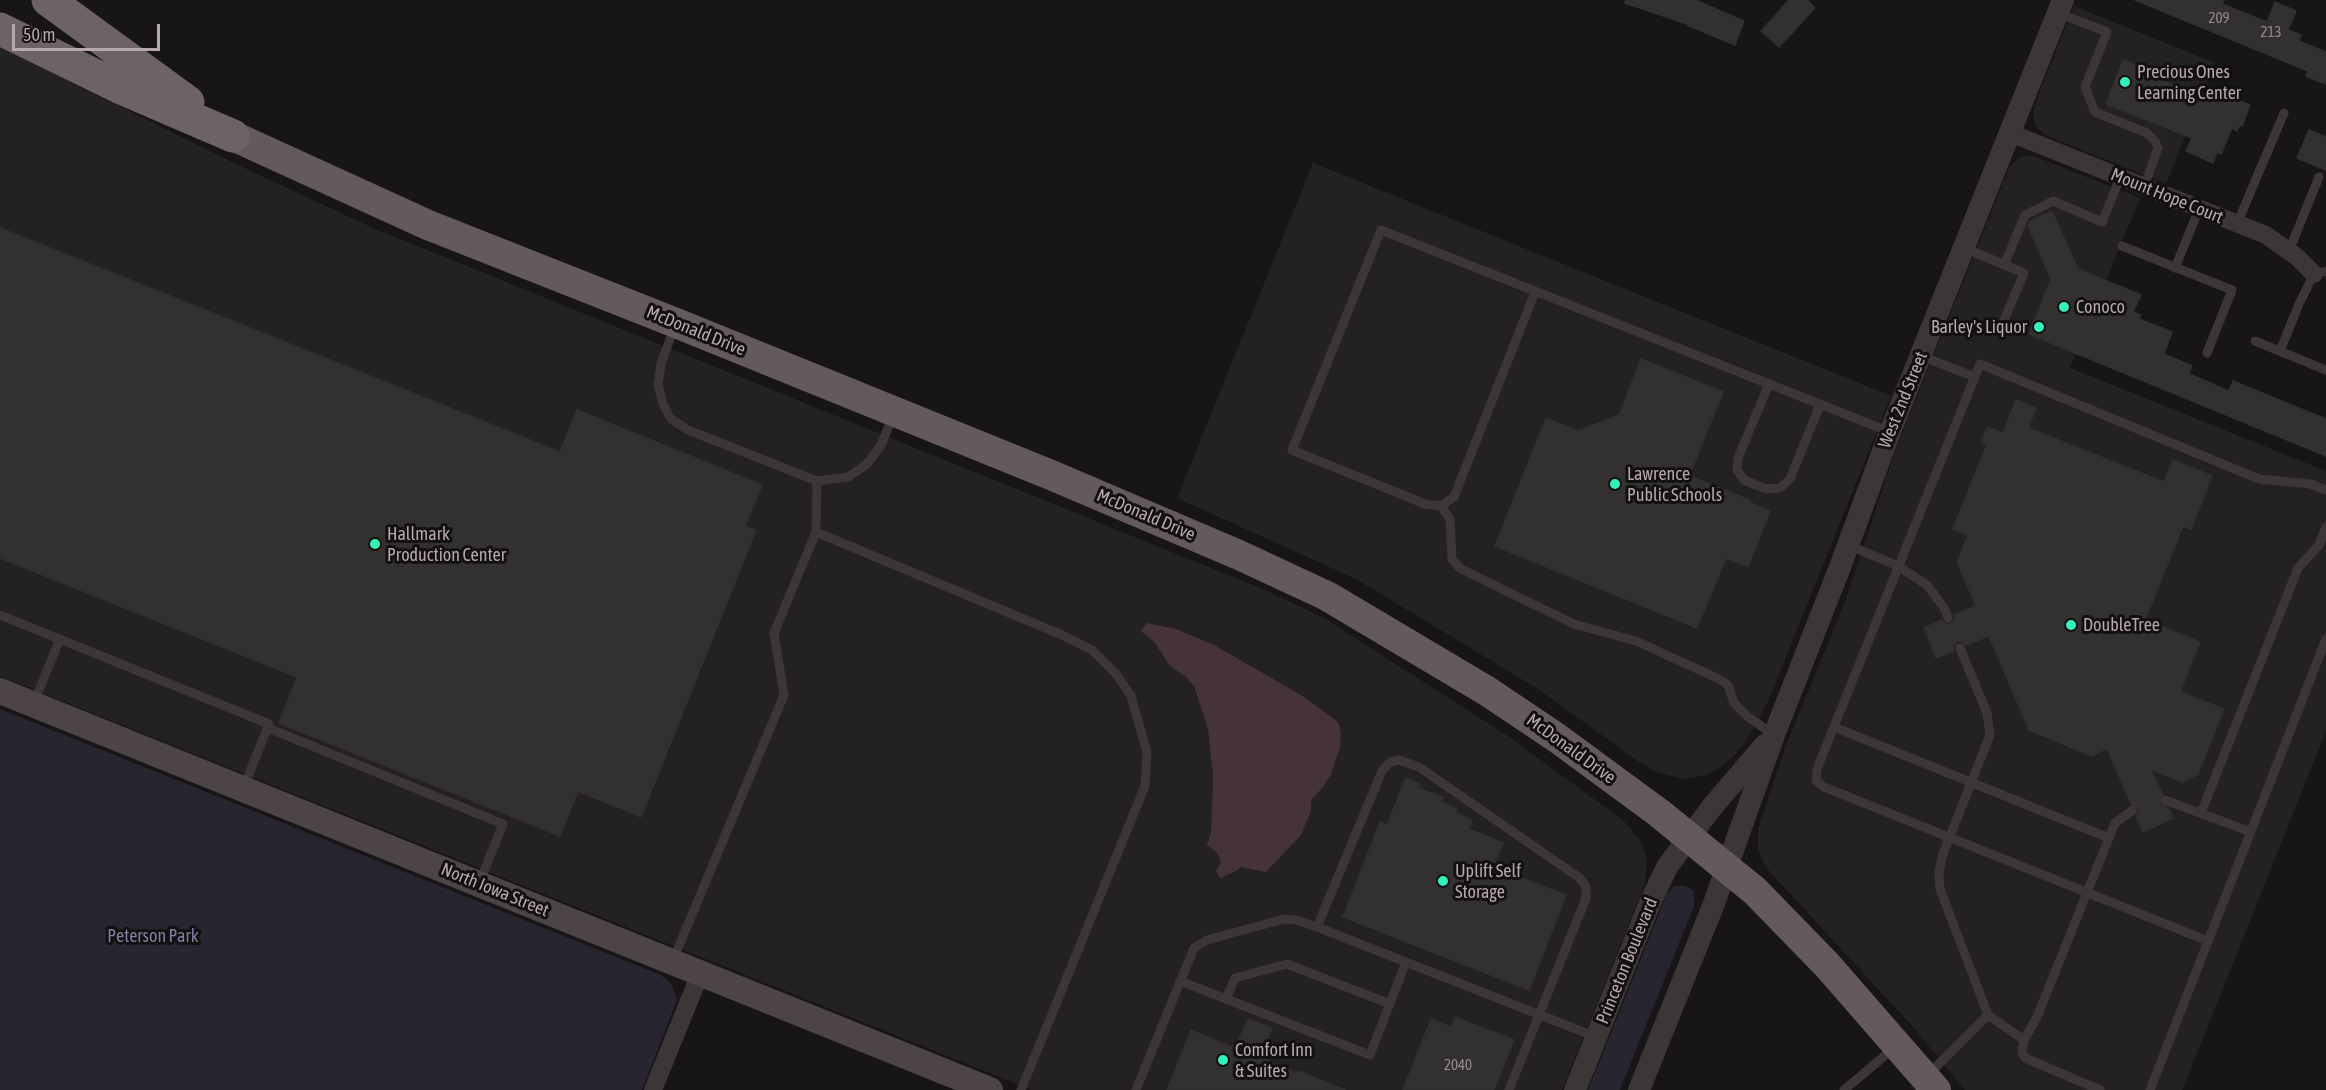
<!DOCTYPE html>
<html>
<head>
<meta charset="utf-8">
<style>
	body { margin:0 }
	#map { position:relative; width:2326px; height:1090px; overflow:hidden; background:#171515; font-family:"Asap Condensed",sans-serif }
	canvas { display:block }
	.scale { position:absolute; left:12px; top:24px; width:148px; height:27px; box-sizing:border-box; border:3px solid #b7a7ab; border-top:0; padding-left:8px; font-size:18px; line-height:21px; white-space:nowrap; color:#b7a7ab; -webkit-text-stroke:4px #121010; paint-order:stroke }
</style>
</head>
<body>
<div id="map">
<canvas width="2326" height="1090"></canvas>
<div class="scale">50 m</div>
</div>
<script>
const ctx = document.querySelector('canvas').getContext('2d');
ctx.lineJoin = 'round';
function paint(path, color) {
  ctx.fillStyle = color;
  ctx.fill(path, 'evenodd');
}
function poly(rows) {
  const path = new Path2D();
  for (const r of rows) {
    path.moveTo(r[0], r[1]);
    for (let i = 2; i < r.length; i += 2) path.lineTo(r[i], r[i + 1]);
  }
  return path;
}
function stroke(path, color, width, dash) {
  ctx.strokeStyle = color;
  ctx.lineWidth = width;
  ctx.lineCap = dash ? 'butt' : 'round';
  ctx.setLineDash(dash || []);
  ctx.stroke(path);
}
function drawText(font, color, halo, rows, align = 'center') {
  ctx.font = font + ' "Asap Condensed",sans-serif';
  ctx.lineWidth = 6;
  ctx.setLineDash([]);
  ctx.textBaseline = 'middle';
  ctx.strokeStyle = halo;
  ctx.fillStyle = color;
  for (const [text, x, y, turn = 0] of rows) {
    ctx.save();
    ctx.translate(x, y);
    ctx.rotate((+turn || 0) * Math.PI / 180);
    ctx.textAlign = isNaN(turn) ? turn : align;
    if (halo) ctx.strokeText(text, 0, 0);
    ctx.fillText(text, 0, 0);
    ctx.restore();
  }
}
const built = poly([
	[2074,6,2215,63,2166,184,2045,135,2036,127,2033,115,2036,101],
	[0,47,236,164,373,228,1263,589,1324,618,1508,736,1624,821,1640,840,1647,858,1645,884,1562,1090,1032,1090,0,676],
	[2031,155,2140,198,2070,368,2326,471,2326,731,2182,1090,1965,1090,1913,1027,1772,874,1765,866,1758,849,1758,829,1785,748,1846,599,1896,449,2009,168,2020,157],
	[1313,163,1891,396,1767,704,1744,744,1735,755,1716,770,1708,775,1683,779,1656,772,1639,762,1538,689,1356,579,1177,498]
]);
const green = poly([
	[0,709,661,975,672,985,677,1000,642,1090,0,1090],
	[1681,885,1690,888,1694,892,1694,906,1620,1090,1588,1090,1667,894,1673,887]
]);
const water = poly([
	[1147,623,1176,629,1214,645,1301,695,1338,722,1341,732,1340,747,1331,774,1323,787,1311,800,1311,811,1301,835,1266,872,1241,867,1236,871,1220,878,1216,871,1221,862,1217,853,1207,845,1211,833,1213,776,1208,729,1194,686,1185,676,1170,666,1155,643,1141,631]
]);
const building = poly([
	[1626,0,1695,0,1744,21,1735,45,1687,25,1687,24,1625,3,1626,0],
	[1789,0,1807,0,1815,8,1779,47,1761,31,1789,0],
	[2135,0,2224,0,2222,4,2267,22,2275,2,2296,11,2288,30,2301,35,2299,41,2326,52,2326,84,2306,76,2308,71,2135,0],
	[2123,60,2162,75,2161,80,2209,99,2214,87,2239,97,2238,100,2250,105,2242,126,2240,125,2237,131,2232,128,2221,154,2217,152,2213,163,2186,151,2192,138,2106,104,2123,60],
	[2309,130,2326,137,2326,170,2297,158,2309,130],
	[2052,211,2078,269,2141,295,2133,312,2141,315,2139,319,2172,332,2164,354,2192,366,2189,374,2229,391,2233,381,2326,419,2326,456,2029,334,2051,279,2028,226,2030,221,2052,211],
	[0,228,560,452,577,410,762,485,745,527,756,530,641,817,578,791,560,836,279,723,297,677,0,558,0,228],
	[1641,359,1723,392,1689,476,1750,500,1749,502,1770,511,1748,567,1726,558,1697,628,1495,546,1546,418,1578,431,1619,415,1641,359],
	[2016,400,2036,408,2028,428,2164,482,2173,460,2212,476,2191,529,2183,526,2145,620,2200,642,2180,692,2224,709,2198,774,2182,782,2151,769,2162,794,2159,802,2168,808,2173,818,2143,832,2136,816,2139,812,2139,807,2131,804,2107,748,2092,756,2029,730,1989,636,1966,645,1961,641,1957,642,1953,647,1954,651,1936,658,1924,628,1942,620,1946,625,1951,624,1955,620,1954,615,1976,606,1957,562,1968,535,1953,529,1987,444,1981,442,1987,427,2003,433,2016,400],
	[1406,778,1420,784,1418,788,1443,797,1441,802,1457,809,1455,813,1472,820,1469,829,1503,843,1493,867,1566,895,1529,990,1343,917,1380,822,1387,825,1406,778],
	[1455,1017,1514,1040,1494,1090,1403,1090,1431,1019,1451,1027,1455,1017],
	[1248,1019,1272,1028,1261,1056,1268,1059,1267,1061,1297,1073,1298,1071,1345,1090,1167,1090,1191,1030,1231,1047,1232,1045,1236,1046,1248,1019]
]);
const service = poly([
	[2058,13,2107,32,2085,87,2095,112,2147,133,2155,141,2158,148,2144,187],
	[2237,224,2284,113],
	[2122,246,2232,290,2207,353],
	[1964,248,2024,273,2002,325],
	[2289,251,2319,177],
	[2004,265,2025,215,2053,201,2102,222,2120,178],
	[2175,268,2199,209],
	[1535,292,1454,497,1441,506,1425,504,1292,450,1381,230,1890,432],
	[674,328,661,364,658,385,663,404,671,419,688,430,817,481,848,477,867,464,881,445,893,416],
	[2255,341,2326,370],
	[2280,351,2299,304,2314,274,2326,271],
	[1921,356,1975,377],
	[1769,384,1738,458,1737,470,1744,480,1766,489,1780,488,1790,479,1820,405],
	[1441,506,1450,519,1452,559,1461,569,1574,624,1636,641,1719,679,1728,685,1734,703,1747,716,1774,735],
	[816,532,1062,635,1092,650,1116,674,1131,696,1147,752,1145,786,1021,1090],
	[1848,545,1898,566,1927,585,1944,608,1948,618],
	[0,615,269,724,244,786],
	[34,702,60,639],
	[1834,727,2109,838],
	[268,728,503,824,480,881],
	[2165,800,2251,832],
	[2201,813,2298,568,2319,545,2326,527],
	[1317,927,1382,771,1390,762,1399,760,1419,767,1581,879,1586,887,1586,898,1509,1090],
	[2208,941,1824,787,1816,781,1817,769,1980,364,2259,479,2311,484,2326,490],
	[673,960,784,695,774,633,816,532,817,481],
	[1180,981,1370,1055,1406,962],
	[1226,999,1235,978,1287,964,1390,1004],
	[1988,1015,2024,1040,2022,1052,2025,1058,2100,1090],
	[2024,1040,2037,1017,2115,823,2133,810],
	[1927,1076,1988,1015,1940,889,1939,871,1943,854,1990,735,1987,713,1960,648],
	[1136,1090,1194,948,1207,940,1284,919,1296,920,1317,927,1596,1037],
	[1844,1090,1894,1048],
	[2150,1090,2326,639]
]);
const minor = poly([
	[2010,133,2266,235,2297,257,2314,274],
	[653,1090,700,974]
]);
const tertiary = poly([
	[1575,1090,1650,903,1667,867,1712,807,1765,745],
	[1639,1090,1713,906,1774,735,1840,567,1890,432,2063,0]
]);
const secondary = poly([
	[0,691,990,1090]
]);
const trunk = poly([
	[233,136,428,225,676,323,1051,475,1239,555,1327,596,1487,691,1557,738,1659,813,1755,891,1827,965,1936,1090]
]);
const motorway = poly([
	[48,0,188,102],
	[0,29,119,87,233,136]
]);
const markers = [
	[2125,82,6,"#34f0ba"],
	[2064,307,6,"#34f0ba"],
	[2039,327,6,"#34f0ba"],
	[1615,484,6,"#34f0ba"],
	[375,544,6,"#34f0ba"],
	[2071,625,6,"#34f0ba"],
	[1443,881,6,"#34f0ba"],
	[1223,1060,6,"#34f0ba"]
];
const numberNames = [
	["209",2219,18],
	["213",2271,32],
	["2040",1458,1065]
];
const poiNames = [
	["Precious Ones",2137,72],
	["Learning Center",2137,93],
	["Conoco",2076,307],
	["Barley's Liquor",2027,327,"right"],
	["Lawrence",1627,474],
	["Public Schools",1627,495],
	["Hallmark",387,534],
	["Production Center",387,555],
	["DoubleTree",2083,625],
	["Uplift Self",1455,871],
	["Storage",1455,892],
	["Comfort Inn",1235,1050],
	["& Suites",1235,1071]
];
const streetNames = [
	["Mount Hope Court",2167,196,22],
	["McDonald Drive",696,331,22],
	["West 2nd Street",1903,400,-68],
	["McDonald Drive",1146,515,23],
	["McDonald Drive",1571,749,36],
	["North Iowa Street",495,890,22],
	["Princeton Boulevard",1627,961,-68]
];
const parkNames = [
	["Peterson Park",153,936]
];
paint(built, '#242121');
paint(green, '#27252f');
paint(water, '#45323b');
paint(building, '#333030');
stroke(building, '#332f2f', 1.5);
stroke(service, '#3c3637', 9);
stroke(minor, '#3c3637', 18);
stroke(tertiary, '#3c3637', 22);
stroke(secondary, '#4c4446', 26);
stroke(trunk, '#645a5c', 30);
stroke(motorway, '#6d6265', 33);
for (const [x, y, r, color] of markers) {
  const dot = new Path2D();
  dot.arc(x, y, r, 0, 2 * Math.PI);
  ctx.fillStyle = color;
  ctx.fill(dot);
  stroke(dot, '#121010', 2);
}
drawText('15px', '#96898c', null, numberNames);
drawText('18px', '#b7a7ab', '#121010', poiNames, 'left');
drawText('18px', '#b7a7ab', '#121010', streetNames);
drawText('18px', '#827ea2', '#121010', parkNames);
</script>
</body>
</html>
